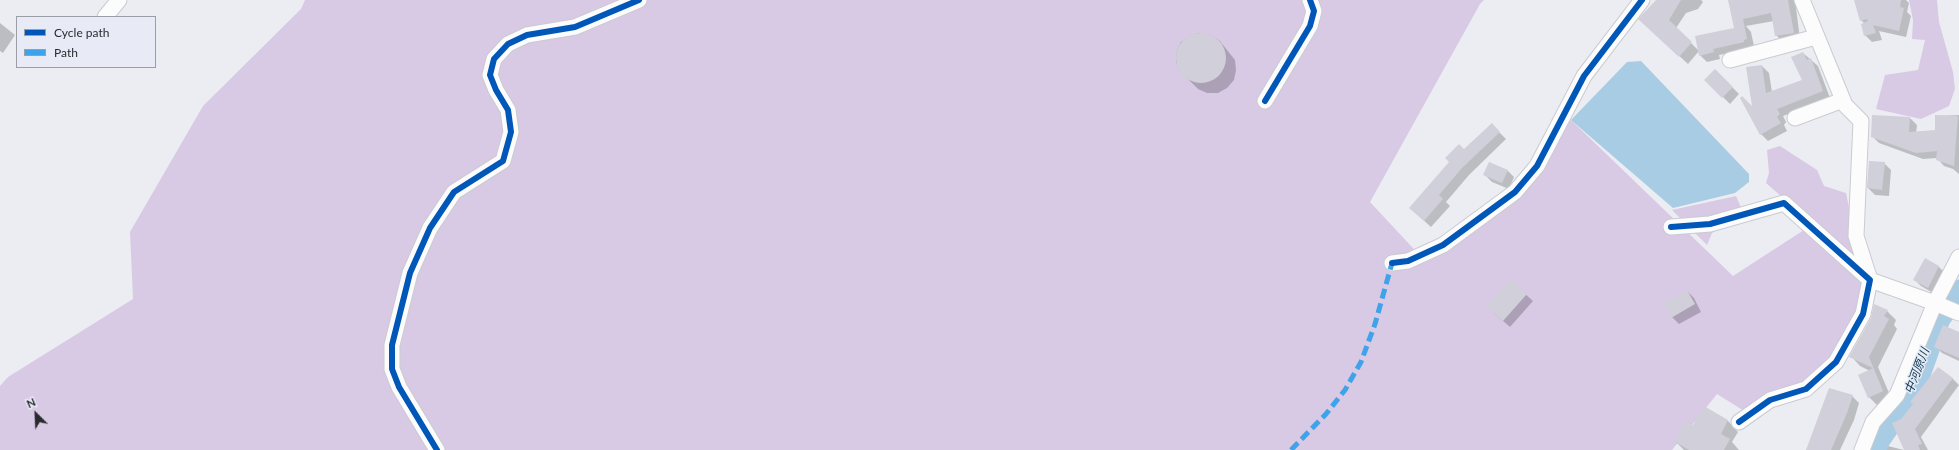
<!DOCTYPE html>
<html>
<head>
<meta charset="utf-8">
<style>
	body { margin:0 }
	#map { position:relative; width:1959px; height:450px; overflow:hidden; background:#ecedf2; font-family:Lato,sans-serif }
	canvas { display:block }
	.legend { position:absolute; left:16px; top:16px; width:140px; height:52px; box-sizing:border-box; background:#e8ebf6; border:1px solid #9c9ea6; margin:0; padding:5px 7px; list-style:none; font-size:12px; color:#292a2e }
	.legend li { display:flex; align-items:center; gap:8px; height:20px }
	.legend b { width:20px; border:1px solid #9c9ea6 }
	.north { position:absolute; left:16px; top:394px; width:40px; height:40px; -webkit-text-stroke:3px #e8ebf6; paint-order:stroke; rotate:336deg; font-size:11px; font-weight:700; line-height:16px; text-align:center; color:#292a2e }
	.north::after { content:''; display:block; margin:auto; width:14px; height:18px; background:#292a2e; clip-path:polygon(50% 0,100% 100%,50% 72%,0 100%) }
</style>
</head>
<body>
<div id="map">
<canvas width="1959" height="450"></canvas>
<ul class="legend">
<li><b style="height:5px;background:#0057b8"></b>Cycle path</li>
<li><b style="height:5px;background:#3ea3eb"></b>Path</li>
</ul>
<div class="north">N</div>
</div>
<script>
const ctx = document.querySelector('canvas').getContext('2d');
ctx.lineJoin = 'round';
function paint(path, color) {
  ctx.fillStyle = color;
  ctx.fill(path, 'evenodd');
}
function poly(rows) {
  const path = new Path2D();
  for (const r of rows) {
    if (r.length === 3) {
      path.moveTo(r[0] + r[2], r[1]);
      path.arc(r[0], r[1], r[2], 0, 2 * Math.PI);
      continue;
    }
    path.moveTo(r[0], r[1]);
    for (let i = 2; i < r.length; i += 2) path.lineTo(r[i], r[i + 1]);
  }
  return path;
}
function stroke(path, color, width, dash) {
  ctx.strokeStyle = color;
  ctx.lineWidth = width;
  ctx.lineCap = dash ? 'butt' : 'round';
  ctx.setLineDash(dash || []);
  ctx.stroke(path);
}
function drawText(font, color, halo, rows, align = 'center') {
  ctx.font = font + ' Lato,"Noto Sans JP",sans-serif';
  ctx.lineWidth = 3;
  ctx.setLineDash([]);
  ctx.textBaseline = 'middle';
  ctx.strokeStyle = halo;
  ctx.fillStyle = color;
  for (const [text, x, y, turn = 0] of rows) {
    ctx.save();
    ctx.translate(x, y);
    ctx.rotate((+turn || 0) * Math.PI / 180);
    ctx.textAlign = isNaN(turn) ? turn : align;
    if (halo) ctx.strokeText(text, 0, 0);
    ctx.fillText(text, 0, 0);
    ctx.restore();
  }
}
const forest = poly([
	[305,0,1484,0,1480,4,1370,202,1425,261,1520,185,1571,120,1733,276,1804,230,1866,276,1851,337,1820,376,1749,414,1717,394,1672,450,0,450,0,386,8,377,133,299,130,232,203,106,301,9],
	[1909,0,1937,0,1939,22,1953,72,1955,89,1949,106,1921,119,1876,109,1885,75,1918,70,1925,40,1912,39,1913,20],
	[1780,146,1817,170,1824,186,1846,193,1852,222,1856,262,1766,183,1769,173,1767,150],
	[1736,196,1744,214,1712,233,1707,245,1672,210]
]);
const water = poly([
	[1641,61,1749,174,1749,182,1735,193,1673,208,1571,120,1627,62]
]);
const shadow = poly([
	[1658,0,1701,0,1703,2,1698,9,1686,13,1676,28,1699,51,1735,29,1730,0,1795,0,1800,39,1783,42,1776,35,1774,21,1746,26,1751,32,1754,46,1750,46,1750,49,1719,55,1720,59,1707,62,1700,55,1699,51,1688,64,1648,27],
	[1857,0,1906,0,1909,3,1907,12,1911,16,1906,37,1879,31,1882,40,1872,42,1865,35,1865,24,1861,20],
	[0,23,15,35,3,53,0,51],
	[1199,33,1210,35,1219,40,1235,60,1236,70,1234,80,1227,88,1218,93,1207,93,1198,89,1180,71,1176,62,1177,51,1181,42,1190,36],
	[1803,53,1818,66,1830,98,1783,116,1786,122,1784,125,1787,131,1768,141,1761,134,1754,109,1762,66,1769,73,1772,92,1803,81],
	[1715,70,1739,94,1730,104,1706,80],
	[1959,115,1959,174,1953,169,1944,166,1937,158,1923,159,1879,143,1872,136,1910,118,1917,125,1916,133,1936,131,1936,116],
	[1492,125,1506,139,1469,175,1446,202,1450,206,1431,227,1410,208,1464,150],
	[1884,163,1891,170,1889,196,1875,195,1868,188],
	[1507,170,1514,177,1509,189,1492,182,1485,175],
	[1925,259,1939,267,1946,274,1935,294,1921,286,1914,279],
	[1511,281,1533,301,1510,327,1494,313],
	[1687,291,1694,298,1701,312,1679,324,1672,317],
	[1887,311,1896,320,1894,325,1897,329,1878,367,1892,400,1878,406,1869,397,1870,371,1860,366,1851,356],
	[1959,333,1959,361,1942,353,1935,346],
	[1952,378,1959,385,1921,437,1928,450,1905,450,1901,420],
	[1852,396,1859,403,1854,420,1840,450,1806,450],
	[1704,408,1728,421,1738,432,1732,442,1739,450,1684,450,1675,441,1693,427],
	[1884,445,1904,450,1882,450]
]);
const river = poly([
	[1873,450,1875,442,1888,423,1904,403,1919,369,1937,318,1950,300,1959,293]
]);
const building = poly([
	[1656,0,1681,0,1669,20,1692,42,1679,57,1638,19],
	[1728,0,1788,0,1794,33,1775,36,1771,13,1743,19,1747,39,1744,40,1744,42,1713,49,1714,52,1699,56,1695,36,1734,28],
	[1854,0,1901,0,1900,7,1904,8,1899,31,1873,25,1876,33,1864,36,1861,24,1868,21,1867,19,1860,21],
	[1201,58,25],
	[1803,52,1807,60,1811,58,1823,91,1777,109,1780,114,1777,117,1781,123,1760,135,1740,98,1742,96,1752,106,1746,67,1762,65,1766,93,1802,80,1791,57],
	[1715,69,1733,87,1722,98,1704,80],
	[1872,115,1910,117,1909,132,1935,130,1935,115,1958,116,1954,166,1936,160,1937,151,1916,153,1871,137],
	[1492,123,1500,132,1462,168,1439,195,1443,199,1424,221,1409,208,1449,162,1445,158,1459,144,1464,149],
	[1869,161,1885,162,1882,190,1867,188],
	[1489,162,1508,170,1502,183,1483,175],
	[1925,258,1939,266,1928,288,1913,280],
	[1511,279,1527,294,1503,321,1486,306],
	[1687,290,1695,304,1671,318,1663,303],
	[1874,304,1888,310,1884,316,1889,319,1869,357,1883,391,1868,398,1858,375,1873,368,1849,357,1871,318],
	[1943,325,1959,332,1959,358,1934,347],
	[1938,367,1953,378,1915,429,1922,444,1918,445,1920,450,1904,450,1892,423,1901,419,1913,404,1910,402],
	[1829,388,1853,395,1847,413,1831,450,1806,450],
	[1704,406,1728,420,1721,434,1730,439,1724,450,1689,450,1674,441,1686,421,1693,425]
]);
const minor = poly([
	[1802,0,1845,105,1861,121,1856,236,1870,280,1935,303,1959,313],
	[105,17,119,0],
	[1730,60,1816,37],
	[1265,101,1310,26,1314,11,1310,0],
	[1795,118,1843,100],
	[1671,227,1710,224,1784,203,1870,280,1863,314,1836,362,1806,389,1770,400,1739,422],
	[1392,263,1408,261,1443,245,1515,192,1537,166,1584,76,1642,0],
	[437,450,399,387,392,369,392,345,410,273,430,228,454,192,503,161,511,132,508,110,496,90,490,75,494,59,508,44,527,35,575,27,639,0],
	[1862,450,1873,422,1897,395,1935,303,1959,257]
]);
const quiet = poly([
	[1291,450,1326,414,1345,390,1361,362,1375,324,1392,263]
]);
const cycleway = poly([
	[1265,101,1310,26,1314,11,1310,0],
	[1671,227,1710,224,1784,203,1870,280,1863,314,1836,362,1806,389,1770,400,1739,422],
	[1392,263,1408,261,1443,245,1515,192,1537,166,1584,76,1642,0],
	[437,450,399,387,392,369,392,345,410,273,430,228,454,192,503,161,511,132,508,110,496,90,490,75,494,59,508,44,527,35,575,27,639,0]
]);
const waterNames = [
	["中河原川",1917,371,-69]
];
paint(forest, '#d8c9e4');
paint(water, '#a7cce3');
paint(shadow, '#0003');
stroke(river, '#a7cce3', 27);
paint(building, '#d0cfda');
stroke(minor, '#cacbd0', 17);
stroke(minor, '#fcfcfd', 15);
stroke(quiet, '#3ea3eb', 5, [10, 5]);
stroke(cycleway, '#0057b8', 6);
drawText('italic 12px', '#0d3a4f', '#e8ebf6', waterNames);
</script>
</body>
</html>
